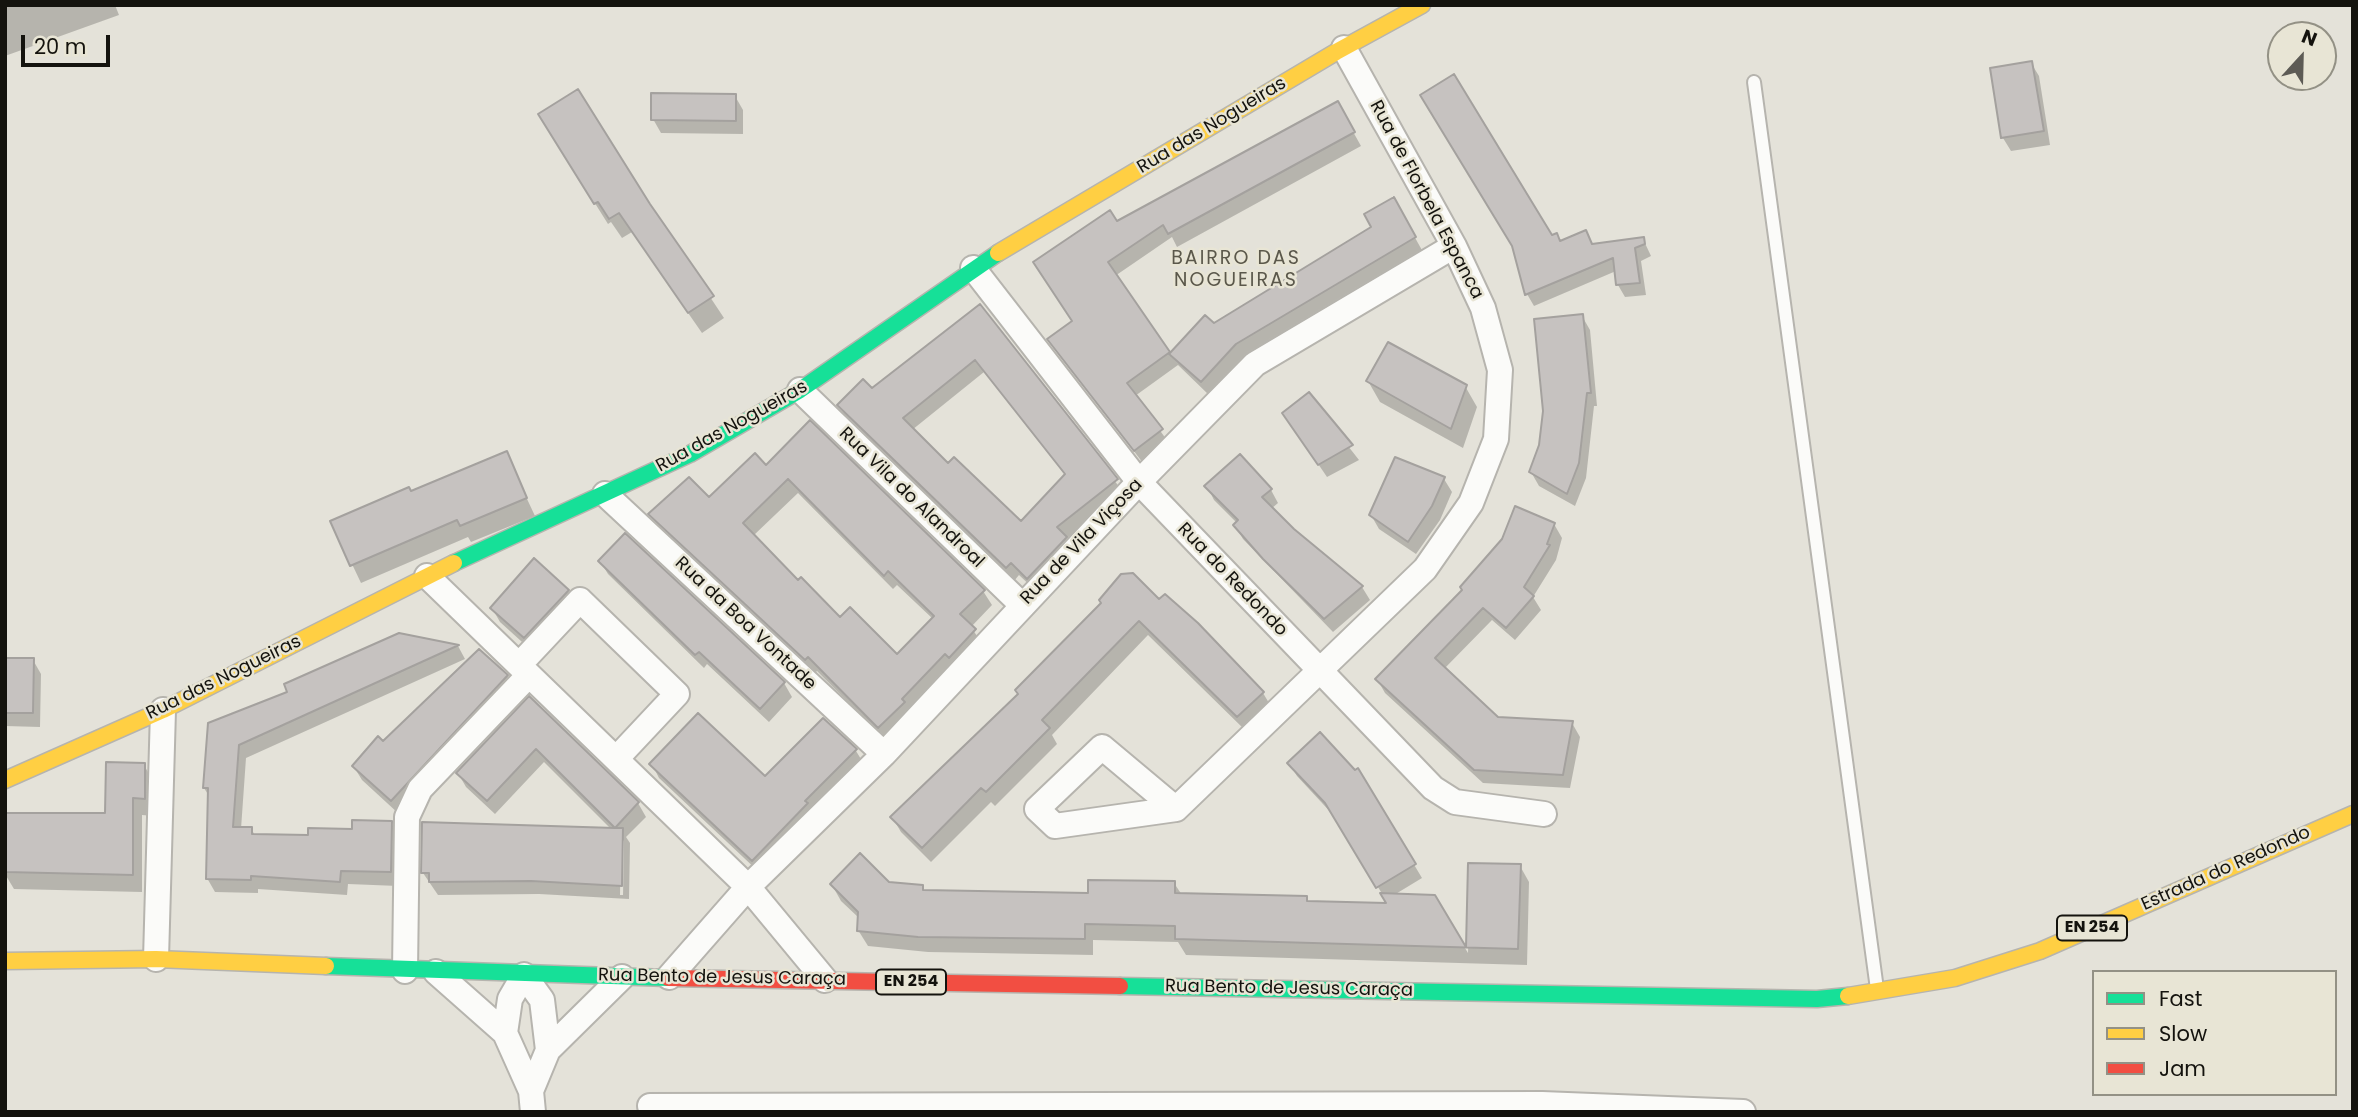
<!DOCTYPE html>
<html>
<head>
<meta charset="utf-8">
<style>
	body { margin:0 }
	#map { position:relative; width:2358px; height:1117px; overflow:hidden; background:#e4e2d9; font-family:Poppins,sans-serif }
	canvas { display:block }
	.frame { position:absolute; inset:0; border:7px solid #14130e; pointer-events:none }
	.legend { position:absolute; left:2092px; top:970px; width:245px; height:126px; box-sizing:border-box; background:#e8e5d5; border:2px solid #939185; margin:0; padding:9px 12px; list-style:none; font-size:21px; color:#14130e }
	.legend li { display:flex; align-items:center; gap:14px; height:35px }
	.legend b { width:35px; border:2px solid #939185 }
	.north { position:absolute; left:2267px; top:21px; width:70px; height:70px; box-sizing:border-box; background:#e8e5d5; border:2px solid #939185; border-radius:50%; rotate:22deg; font-size:19px; font-weight:700; line-height:28px; text-align:center; color:#14130e }
	.north::after { content:''; display:block; margin:auto; width:24px; height:32px; background:#5d5b55; clip-path:polygon(50% 0,100% 100%,50% 72%,0 100%) }
	.scale { position:absolute; left:21px; top:35px; width:89px; height:32px; box-sizing:border-box; border:4px solid #14130e; border-top:0; padding-left:9px; font-size:21px; line-height:24px; white-space:nowrap; color:#14130e; -webkit-text-stroke:5px #e8e5d5; paint-order:stroke }
</style>
</head>
<body>
<div id="map">
<canvas width="2358" height="1117"></canvas>
<div class="frame"></div>
<ul class="legend">
<li><b style="height:9px;background:#16e098"></b>Fast</li>
<li><b style="height:9px;background:#ffcf43"></b>Slow</li>
<li><b style="height:9px;background:#f24e42"></b>Jam</li>
</ul>
<div class="north">N</div>
<div class="scale">20 m</div>
</div>
<script>
const ctx = document.querySelector('canvas').getContext('2d');
ctx.lineJoin = 'round';
function paint(path, color) {
  ctx.fillStyle = color;
  ctx.fill(path, 'evenodd');
}
function poly(rows) {
  const path = new Path2D();
  for (const r of rows) {
    path.moveTo(r[0], r[1]);
    for (let i = 2; i < r.length; i += 2) path.lineTo(r[i], r[i + 1]);
  }
  return path;
}
function stroke(path, color, width, dash) {
  ctx.strokeStyle = color;
  ctx.lineWidth = width;
  ctx.lineCap = dash ? 'butt' : 'round';
  ctx.setLineDash(dash || []);
  ctx.stroke(path);
}
function drawText(font, color, halo, rows, align = 'center') {
  ctx.font = font + ' Poppins,sans-serif';
  ctx.lineWidth = 5;
  ctx.setLineDash([]);
  ctx.textBaseline = 'middle';
  ctx.strokeStyle = halo;
  ctx.fillStyle = color;
  for (const [text, x, y, turn = 0] of rows) {
    ctx.save();
    ctx.translate(x, y);
    ctx.rotate((+turn || 0) * Math.PI / 180);
    ctx.textAlign = isNaN(turn) ? turn : align;
    if (halo) ctx.strokeText(text, 0, 0);
    ctx.fillText(text, 0, 0);
    ctx.restore();
  }
}
const shadow = poly([
	[5,5,115,5,119,15,5,56],
	[2031,63,2039,76,2050,145,2011,151,2003,138],
	[735,96,743,110,743,134,661,133,653,119],
	[1337,103,1361,146,1177,247,1172,237,1115,276,1170,356,1205,318,1214,325,1374,228,1394,200,1423,252,1244,357,1209,395,1178,365,1135,396,1169,443,1143,463,1049,340,1074,322,1117,223],
	[552,135,649,205,724,318,702,333,632,232,622,238,611,222,608,224],
	[1585,232,1593,245,1643,239,1651,256,1641,261,1646,295,1625,297,1618,285,1616,271,1534,306,1527,294,1561,243],
	[979,306,1124,493,1066,539,1073,551,1036,591,1019,575,1014,581,846,418,839,405,872,390],
	[984,372,1066,476,1021,524,948,465,912,430],
	[1582,316,1590,330,1597,406,1594,406,1586,478,1575,506,1539,486,1531,472],
	[1368,381,1465,386,1477,407,1463,448,1380,402],
	[1308,395,1359,460,1327,477,1293,427],
	[810,423,983,591,992,605,971,627,983,645,888,742,817,671,814,674,659,529,651,514,709,500,766,467],
	[798,493,893,589,897,585,933,619,897,657,840,620,798,583,753,536],
	[506,454,535,516,471,542,468,537,361,583,332,522],
	[1444,479,1452,492,1440,520,1416,554,1379,529,1371,515],
	[1207,486,1271,490,1278,503,1271,509,1362,587,1370,600,1333,632,1243,539,1235,525,1237,523,1214,500],
	[1554,524,1562,538,1556,560,1533,597,1541,610,1515,640,1492,620,1444,669,1498,719,1572,723,1580,737,1570,788,1483,783,1385,693,1377,679],
	[600,561,784,683,792,697,769,722,707,664,704,668,608,574],
	[1132,575,1263,693,1272,708,1246,731,1148,635,1052,735,1057,744,995,806,991,802,931,862,901,832,892,817,1019,695],
	[568,591,576,604,532,651,500,622,492,608],
	[400,634,458,646,465,659,246,758,241,829,251,829,255,835,310,836,391,823,399,837,398,886,348,884,347,895,258,889,258,893,215,892,207,878,209,796,204,788,209,724,289,693],
	[479,651,507,676,515,690,399,814,362,780,354,767,383,743],
	[5,660,33,660,41,674,40,727,5,726],
	[530,698,638,803,646,817,626,837,630,843,629,899,539,894,438,895,423,873,612,830,544,762,495,814,466,787,458,773],
	[621,838,624,841,623,895,620,895],
	[823,720,856,751,864,764,760,873,659,778,652,764,765,779],
	[1289,763,1358,771,1422,878,1394,895,1434,897,1468,953,1470,864,1520,866,1529,882,1527,965,1186,955,1178,942,1093,940,1093,955,928,952,868,946,858,930,859,918,841,901,832,885,888,884,922,887,925,892,1089,895,1174,883,1182,895,1306,898,1309,903,1389,905,1335,817,1297,776],
	[144,765,154,783,154,816,142,815,142,892,14,889,5,874,5,815,107,815]
]);
const building = poly([
	[2032,61,2044,131,2001,138,1990,68,2032,61],
	[1454,74,1552,235,1557,233,1560,241,1586,230,1592,244,1644,237,1645,244,1635,248,1640,283,1616,285,1613,258,1525,295,1512,246,1420,95,1454,74],
	[578,89,650,204,714,296,688,313,619,213,609,219,598,202,594,204,538,114,578,89],
	[651,93,736,94,736,121,651,120,651,93],
	[1338,101,1355,132,1168,234,1163,225,1108,262,1170,352,1127,383,1163,429,1134,451,1047,339,1072,321,1033,262,1110,210,1117,221,1338,101],
	[1394,197,1416,237,1236,344,1201,382,1169,354,1205,315,1214,323,1371,227,1364,214,1394,197],
	[980,304,1118,479,1057,527,1067,537,1027,579,1011,563,1006,568,837,405,863,379,872,388,980,304],
	[975,360,1065,474,1021,521,954,457,948,463,903,418,975,360],
	[1583,314,1591,393,1587,393,1579,463,1567,494,1529,472,1539,445,1543,411,1534,319,1583,314],
	[1388,342,1467,385,1451,429,1366,381,1388,342],
	[1309,392,1353,445,1318,465,1282,413,1309,392],
	[810,420,985,590,960,614,976,629,949,658,945,654,902,699,905,702,878,728,808,657,805,660,648,514,689,477,709,497,755,453,766,465,810,420],
	[788,479,884,576,888,571,934,616,897,654,850,607,840,617,801,577,798,580,743,523,788,479],
	[507,451,527,498,460,526,457,520,350,566,330,521,409,487,411,491,507,451],
	[1240,454,1272,489,1262,497,1294,529,1363,586,1324,619,1263,559,1233,525,1238,520,1204,486,1240,454],
	[1395,457,1445,477,1432,506,1408,542,1369,515,1395,457],
	[1515,506,1555,523,1547,544,1550,545,1524,587,1534,596,1506,628,1483,608,1435,658,1498,717,1573,721,1563,775,1474,770,1375,679,1462,590,1460,587,1502,539,1515,506],
	[625,533,785,682,760,709,699,652,695,655,598,561,625,533],
	[534,558,569,590,524,638,490,608,534,558],
	[1133,573,1159,599,1165,594,1198,623,1264,692,1237,717,1139,621,1042,720,1050,728,986,792,981,788,922,848,890,817,1018,694,1015,690,1101,603,1099,600,1121,574,1133,573],
	[399,633,459,645,239,745,233,827,252,827,252,834,308,835,308,828,352,829,352,820,392,821,391,872,341,871,340,882,251,876,251,880,206,879,208,788,203,788,208,723,287,692,284,684,399,633],
	[479,649,508,675,391,801,352,766,378,736,383,741,479,649],
	[5,658,34,658,33,713,5,713,5,658],
	[529,696,639,802,615,828,623,828,622,886,531,881,429,882,429,873,421,873,422,822,615,828,536,749,487,801,456,773,529,696],
	[698,713,765,776,823,718,857,749,805,801,808,803,752,861,649,764,698,713],
	[1320,732,1355,770,1358,768,1416,864,1376,888,1325,803,1287,763,1320,732],
	[106,762,145,763,145,799,133,798,133,875,5,872,5,813,105,813,106,762],
	[860,853,889,882,923,885,923,890,1088,893,1088,880,1175,881,1175,893,1307,896,1307,901,1386,903,1380,893,1435,895,1466,947,1468,863,1521,864,1518,949,1175,939,1175,926,1085,924,1085,939,918,937,857,931,858,912,830,884,860,853]
]);
const lane = poly([
	[1754,82,1877,989]
]);
const street = poly([
	[973,268,1139,482,1433,788,1455,802,1544,814],
	[800,390,1022,605],
	[605,494,884,754],
	[427,576,748,887,825,980],
	[519,665,580,600,677,694,616,759],
	[1176,809,1102,747,1037,809,1055,826,1176,809,1425,569,1471,503,1496,439,1500,370,1483,308,1454,246,1344,48],
	[156,959,163,710],
	[405,971,407,817,420,789,529,675],
	[436,972,505,1033,531,1091,533,1112],
	[669,977,748,887,884,754,1139,482,1255,364,1454,246],
	[505,1033,510,999,524,975,542,1000,548,1050],
	[531,1091,548,1050,622,977],
	[650,1106,1542,1104,1743,1112]
]);
const fast = poly([
	[454,563,690,454,800,390,998,253],
	[326,966,668,978],
	[1120,986,1817,999,1848,996]
]);
const slow = poly([
	[998,253,1336,52,1422,5],
	[5,780,163,710,454,563],
	[5,961,156,959,326,966],
	[1848,996,1955,978,2040,951,2353,814]
]);
const jam = poly([
	[668,978,1120,986]
]);
const shields = [
	[2092,928,70],
	[911,982,70]
];
const shieldNames = [
	["EN 254",2092,928],
	["EN 254",911,982]
];
const streetNames = [
	["Rua das Nogueiras",1212,126,-31],
	["Rua de Florbela Espanca",1426,200,62],
	["Rua das Nogueiras",732,427,-29],
	["Rua Vila do Alandroal",911,498,44],
	["Rua de Vila Viçosa",1082,542,-46],
	["Rua do Redondo",1232,580,46],
	["Rua da Boa Vontade",745,624,43],
	["Rua das Nogueiras",224,678,-26],
	["Estrada do Redondo",2226,869,-24],
	["Rua Bento de Jesus Caraça",722,978,1],
	["Rua Bento de Jesus Caraça",1289,989,1]
];
const neighbourhoodNames = [
	["BAIRRO DAS",1236,259],
	["NOGUEIRAS",1236,281]
];
paint(shadow, '#0003');
paint(building, '#c6c2c0');
stroke(building, '#a4a19e', 2);
stroke(lane, '#b6b4ae', 16);
stroke(street, '#b6b4ae', 28);
stroke(fast, '#b6b4ae', 19);
stroke(slow, '#b6b4ae', 19);
stroke(jam, '#b6b4ae', 19);
stroke(lane, '#fbfbf9', 12);
stroke(street, '#fbfbf9', 24);
stroke(fast, '#16e098', 16);
stroke(slow, '#ffcf43', 16);
stroke(jam, '#f24e42', 16);
for (const [x, y, w] of shields) {
  const box = new Path2D();
  box.roundRect(x - w / 2, y - 12.5, w, 25, 5);
  ctx.fillStyle = '#e8e5d5';
  ctx.fill(box);
  stroke(box, '#14130e', 2);
}
drawText('bold 16px', '#14130e', null, shieldNames);
drawText('18px', '#14130e', '#e8e5d5', streetNames);
ctx.letterSpacing = '2px';
drawText('19px', '#5b584b', '#e8e5d5', neighbourhoodNames);
ctx.letterSpacing = '0px';
</script>
</body>
</html>
